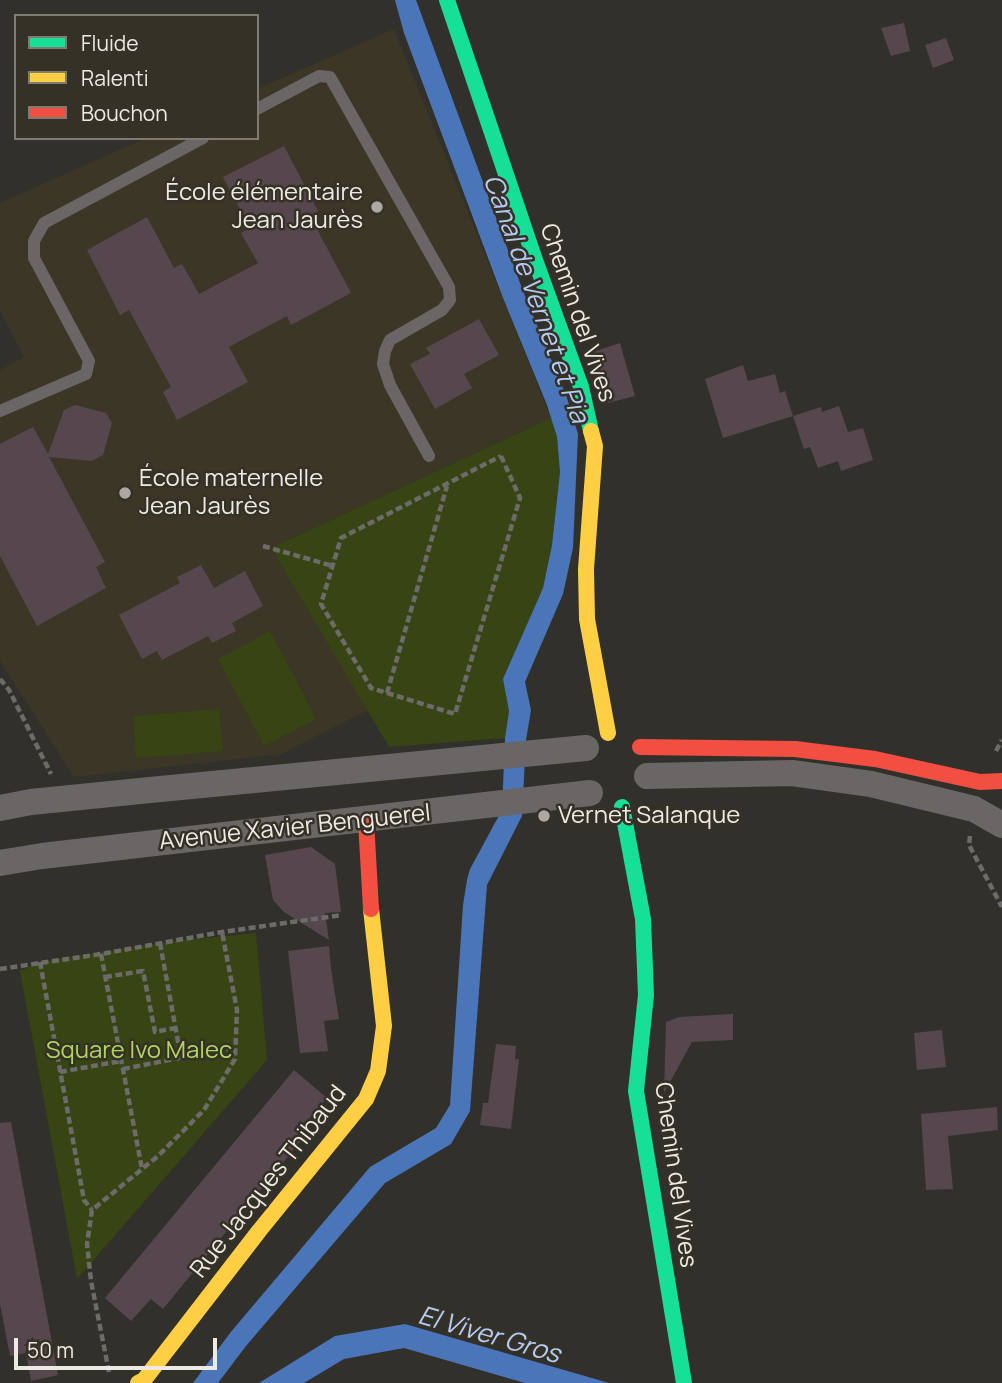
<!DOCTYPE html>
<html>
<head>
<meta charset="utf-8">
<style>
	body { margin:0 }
	#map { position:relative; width:1002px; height:1383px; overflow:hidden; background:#32302a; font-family:Manrope,sans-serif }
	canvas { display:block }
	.legend { position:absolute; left:14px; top:14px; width:245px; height:126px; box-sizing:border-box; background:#353127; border:2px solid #7e7b72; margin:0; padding:9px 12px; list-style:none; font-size:21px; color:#eceae3 }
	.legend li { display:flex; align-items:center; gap:14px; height:35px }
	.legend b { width:35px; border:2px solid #7e7b72 }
	.scale { position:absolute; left:14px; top:1338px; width:203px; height:32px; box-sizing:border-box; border:4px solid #eceae3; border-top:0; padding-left:9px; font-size:21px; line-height:24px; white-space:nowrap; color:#eceae3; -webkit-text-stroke:5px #353127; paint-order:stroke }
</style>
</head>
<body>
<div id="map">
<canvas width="1002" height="1383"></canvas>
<ul class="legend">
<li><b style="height:9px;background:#16e098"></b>Fluide</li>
<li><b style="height:9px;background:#ffcf43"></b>Ralenti</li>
<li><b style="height:9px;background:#f24e42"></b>Bouchon</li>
</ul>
<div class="scale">50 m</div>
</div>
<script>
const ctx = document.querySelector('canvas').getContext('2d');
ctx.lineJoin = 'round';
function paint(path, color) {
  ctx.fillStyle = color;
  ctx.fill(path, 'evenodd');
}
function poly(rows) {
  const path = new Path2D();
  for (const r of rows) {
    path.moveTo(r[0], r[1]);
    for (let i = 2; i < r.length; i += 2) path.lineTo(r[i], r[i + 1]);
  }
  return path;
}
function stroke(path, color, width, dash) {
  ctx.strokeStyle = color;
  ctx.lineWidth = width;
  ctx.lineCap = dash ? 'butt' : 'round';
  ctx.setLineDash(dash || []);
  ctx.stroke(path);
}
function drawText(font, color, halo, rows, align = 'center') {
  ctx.font = font + ' Manrope,sans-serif';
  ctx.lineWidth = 5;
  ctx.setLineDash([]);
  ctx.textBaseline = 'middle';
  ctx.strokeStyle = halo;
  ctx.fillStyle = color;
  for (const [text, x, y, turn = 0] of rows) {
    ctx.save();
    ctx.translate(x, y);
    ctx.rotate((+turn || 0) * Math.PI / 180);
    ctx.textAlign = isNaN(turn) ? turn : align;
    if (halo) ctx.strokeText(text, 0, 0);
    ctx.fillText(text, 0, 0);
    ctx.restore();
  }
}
const built = poly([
	[394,29,551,418,271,548,368,710,281,754,74,777,0,661,0,370,24,357,0,311,0,203,146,138,257,138,257,89]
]);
const green = poly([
	[551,418,557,437,560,472,552,545,543,588,504,679,509,711,505,738,389,747,271,548],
	[270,631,316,719,264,746,218,659],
	[219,709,223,751,136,758,133,716],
	[256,933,267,1060,77,1279,20,971,40,962,160,943]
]);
const water = poly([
	[395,0,416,0,523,291,567,398,578,434,573,548,563,594,525,682,531,710,526,740,522,816,487,885,470,1111,451,1144,385,1183,246,1346,218,1383,193,1383,230,1333,370,1167,436,1128,450,1105,463,905,467,880,470,869,502,810,505,738,509,711,503,679,543,588,552,545,560,472,557,437,547,405,503,298,404,33],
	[405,1324,609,1383,525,1383,404,1348,344,1359,304,1383,259,1383,335,1336]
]);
const building = poly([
	[904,23,910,51,891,56,881,28],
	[946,38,954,60,933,68,925,45],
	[284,146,318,211,310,216,351,293,291,325,287,316,229,347,248,382,177,420,163,392,171,387,129,310,120,315,87,250,147,217,174,268,182,264,199,294,258,263,241,233,250,228,223,177],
	[479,319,499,355,464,374,472,388,435,409,410,364,430,354,426,348],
	[620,343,635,396,608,403,599,365,593,352],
	[743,365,748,381,775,374,780,393,785,391,793,416,723,438,705,379],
	[75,405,106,413,112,423,103,455,92,461,49,457,105,562,96,567,106,588,37,626,0,556,0,444,33,427,48,454,64,410],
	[839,406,848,432,863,428,873,460,841,471,838,461,818,468,810,447,804,449,793,416,821,407,822,412],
	[201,565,214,588,245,571,263,606,232,623,236,631,212,643,208,636,162,660,157,651,142,659,119,615,180,583,177,577],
	[311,847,335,864,341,912,325,913,329,940,284,912,273,900,265,855],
	[329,946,331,969,339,1019,324,1021,328,1051,300,1053,288,951],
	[733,1014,733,1040,692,1042,664,1093,666,1022,679,1017],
	[942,1030,946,1067,917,1070,914,1033],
	[496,1044,516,1046,515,1059,519,1059,511,1129,480,1125,483,1103,488,1103],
	[294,1070,327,1098,302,1127,308,1132,163,1309,151,1299,131,1321,105,1298],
	[997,1107,998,1130,948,1136,953,1189,926,1190,921,1114],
	[11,1122,58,1375,31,1381,26,1353,10,1356,0,1304,0,1123]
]);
const path = poly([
	[501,456,520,498,455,714,371,688,321,604,341,538,501,456],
	[263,546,333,566],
	[0,679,9,690,51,774],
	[387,693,447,486],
	[996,751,1002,740],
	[970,836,969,845,1002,907],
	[160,943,181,1058],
	[101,954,142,1169],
	[40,962,84,1200,92,1210],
	[0,969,101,954,222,932,342,915],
	[105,977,143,971,155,1032,175,1028],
	[123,1069,236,1047],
	[60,1072,121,1061],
	[109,1372,91,1281,87,1244,92,1210,158,1156,204,1110,235,1059,237,1010,222,932]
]);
const lane = poly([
	[257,109,319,76,330,77,449,287,450,300,442,310,390,340,385,351,383,364,390,385,429,456],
	[0,411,86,374,89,361,34,258,34,241,44,223,203,138]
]);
const street = poly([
	[647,776,792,773,871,784,974,809,1002,825],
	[0,808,31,802,150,790,586,748],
	[0,863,42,856,590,793]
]);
const fast = poly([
	[447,0,534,257,581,387,591,431],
	[622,807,643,919,646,995,636,1091,684,1383]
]);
const slow = poly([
	[591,431,595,446,586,569,587,619,608,733],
	[138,1383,144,1380,259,1231,366,1099,378,1071,384,1026,371,909]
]);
const jam = poly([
	[640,747,795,749,875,759,980,782,1002,781],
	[366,821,371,909]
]);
const markers = [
	[377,207,7,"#aba9a2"],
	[125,493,7,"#aba9a2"],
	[544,816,7,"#aba9a2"]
];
const poiNames = [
	["École élémentaire",363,193,"right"],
	["Jean Jaurès",363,221,"right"],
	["École maternelle",139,479],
	["Jean Jaurès",139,507],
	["Vernet Salanque",558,816]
];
const streetNames = [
	["Chemin del Vives",577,313,71],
	["Avenue Xavier Benguerel",295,828,-6],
	["Chemin del Vives",675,1175,82],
	["Rue Jacques Thibaud",269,1182,-52]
];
const parkNames = [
	["Square Ivo Malec",139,1051]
];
const waterNames = [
	["Canal de Vernet et Pia",535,299,70],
	["El Viver Gros",489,1336,16]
];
paint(built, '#3c3627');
paint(green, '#364513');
paint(water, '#4a75b9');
paint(building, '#56474f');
stroke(path, '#6d6b69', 4.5, [7, 3.5]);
stroke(lane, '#696665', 12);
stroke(street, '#696665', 26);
stroke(fast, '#16e098', 16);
stroke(slow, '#ffcf43', 16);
stroke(jam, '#f24e42', 16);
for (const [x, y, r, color] of markers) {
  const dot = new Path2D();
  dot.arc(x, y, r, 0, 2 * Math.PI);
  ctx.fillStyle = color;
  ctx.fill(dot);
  stroke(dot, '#353127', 2.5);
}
drawText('24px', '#eceae3', '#353127', poiNames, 'left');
drawText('24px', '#eceae3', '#353127', streetNames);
drawText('24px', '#afd65b', '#353127', parkNames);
drawText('italic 26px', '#b2ccf4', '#353127', waterNames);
</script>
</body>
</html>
